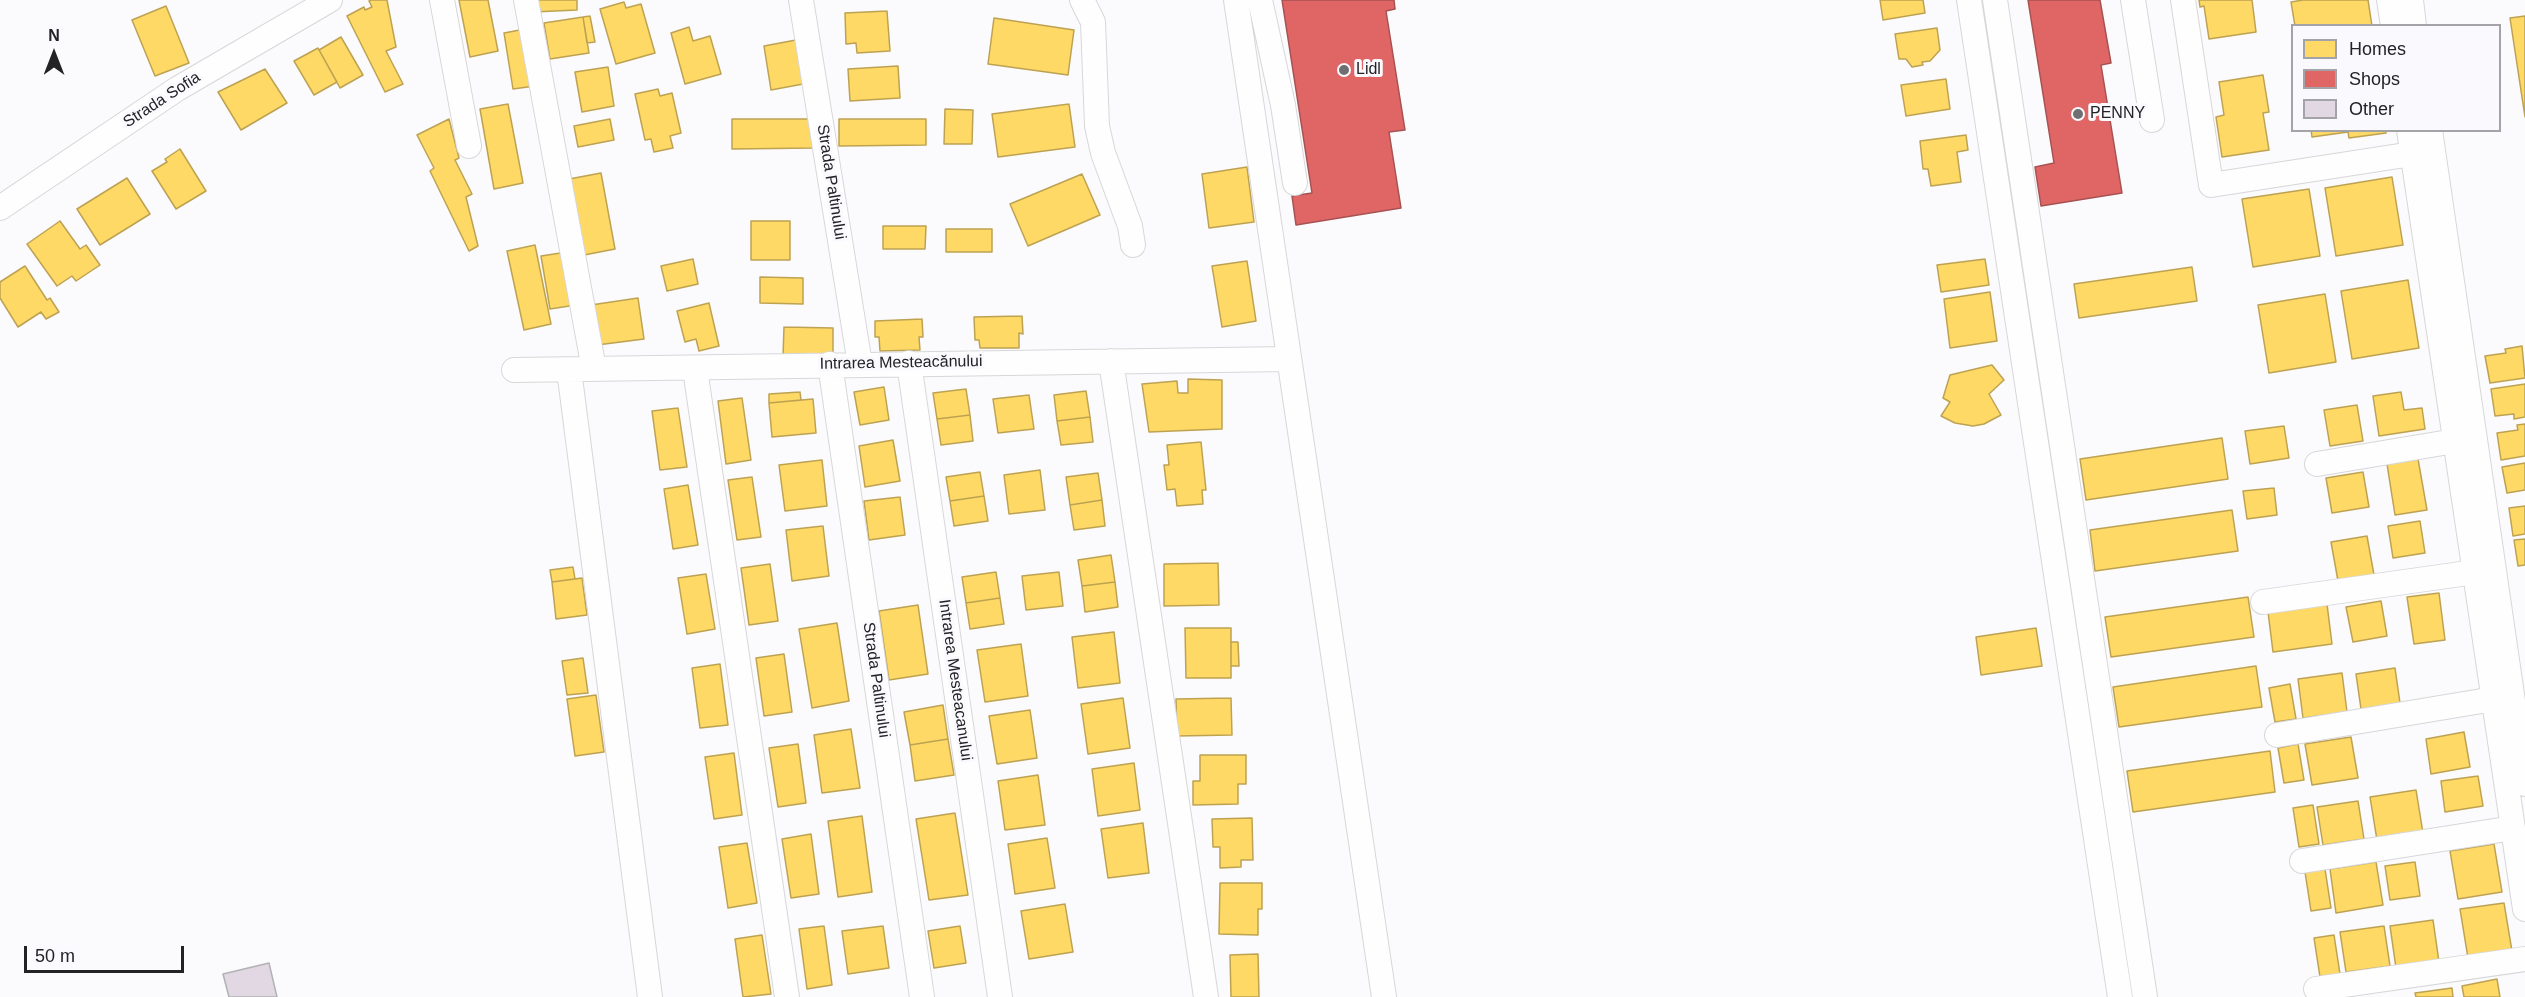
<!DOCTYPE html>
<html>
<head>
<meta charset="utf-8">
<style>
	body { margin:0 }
	#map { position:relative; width:2525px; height:997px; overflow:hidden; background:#fbfafc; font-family:Helvetica,sans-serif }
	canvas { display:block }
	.legend { position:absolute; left:2291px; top:24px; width:210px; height:108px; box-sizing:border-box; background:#faf9fd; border:2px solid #a4a3a7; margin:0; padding:8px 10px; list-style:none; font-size:18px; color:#232325 }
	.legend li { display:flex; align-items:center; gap:12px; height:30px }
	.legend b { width:30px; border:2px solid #a4a3a7 }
	.north { position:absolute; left:24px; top:24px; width:60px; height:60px; -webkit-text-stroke:4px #faf9fd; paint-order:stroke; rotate:0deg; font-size:16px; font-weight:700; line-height:24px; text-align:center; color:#232325 }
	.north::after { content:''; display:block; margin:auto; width:21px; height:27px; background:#232325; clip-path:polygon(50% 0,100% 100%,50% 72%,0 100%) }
	.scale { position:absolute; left:24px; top:946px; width:160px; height:27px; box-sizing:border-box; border:3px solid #232325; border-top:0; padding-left:8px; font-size:18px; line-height:21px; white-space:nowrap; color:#232325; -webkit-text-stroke:4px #faf9fd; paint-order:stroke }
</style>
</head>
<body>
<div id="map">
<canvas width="2525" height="997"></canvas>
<ul class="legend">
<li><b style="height:16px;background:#ffd966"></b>Homes</li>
<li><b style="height:16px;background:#e06666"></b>Shops</li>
<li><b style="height:16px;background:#e2d8e3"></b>Other</li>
</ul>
<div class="north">N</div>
<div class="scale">50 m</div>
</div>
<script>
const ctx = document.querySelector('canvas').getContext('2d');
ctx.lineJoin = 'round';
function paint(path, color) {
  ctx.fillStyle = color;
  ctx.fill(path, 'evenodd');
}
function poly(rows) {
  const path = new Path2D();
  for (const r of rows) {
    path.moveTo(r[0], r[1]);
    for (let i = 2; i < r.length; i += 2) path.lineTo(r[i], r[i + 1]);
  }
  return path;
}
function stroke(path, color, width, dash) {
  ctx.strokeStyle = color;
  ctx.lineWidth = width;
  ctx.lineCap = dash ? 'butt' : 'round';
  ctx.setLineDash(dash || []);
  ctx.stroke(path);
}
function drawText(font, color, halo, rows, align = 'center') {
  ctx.font = font + ' Helvetica,sans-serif';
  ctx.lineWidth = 6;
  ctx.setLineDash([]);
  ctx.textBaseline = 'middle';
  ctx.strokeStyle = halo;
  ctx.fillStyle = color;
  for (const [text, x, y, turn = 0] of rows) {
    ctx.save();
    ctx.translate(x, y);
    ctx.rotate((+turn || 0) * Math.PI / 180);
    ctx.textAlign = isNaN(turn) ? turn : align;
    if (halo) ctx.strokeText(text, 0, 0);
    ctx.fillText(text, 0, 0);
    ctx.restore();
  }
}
const homes = poly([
	[371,0,387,0,396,47,386,51,403,84,385,92,347,16,364,7,365,10,372,7,369,1,371,0],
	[459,0,488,0,498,51,470,57,459,0],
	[533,0,577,0,577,10,533,12,533,0],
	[1880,0,1923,0,1925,13,1883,20,1880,0],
	[2199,0,2252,0,2256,32,2209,39,2204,6,2200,7,2199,0],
	[2303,0,2368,0,2372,26,2295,26,2291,2,2303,0],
	[624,2,626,8,641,4,655,53,616,64,600,9,624,2],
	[166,6,189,63,155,76,132,20,166,6],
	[887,11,890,51,857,53,856,43,846,44,845,13,887,11],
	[590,16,595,42,587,43,583,17,590,16],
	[2525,16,2525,117,2510,18,2525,16],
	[583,17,589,53,550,59,544,23,583,17],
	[994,18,1074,30,1068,75,988,64,994,18],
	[689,27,693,41,710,36,721,74,685,84,671,33,689,27],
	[1937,28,1940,50,1930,61,1922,62,1923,65,1912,67,1906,59,1899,59,1895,34,1937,28],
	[525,29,535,86,513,89,504,33,525,29],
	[341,37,363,75,340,88,319,50,341,37],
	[796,40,803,84,771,90,764,46,796,40],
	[318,48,337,82,314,95,294,61,318,48],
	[898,66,900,98,850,101,848,69,898,66],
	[608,67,614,106,582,112,575,72,608,67],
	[265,69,287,103,241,130,218,92,265,69],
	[2263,75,2269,112,2263,113,2269,150,2222,157,2216,117,2224,115,2219,82,2263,75],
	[1946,79,1950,109,1906,116,1901,85,1946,79],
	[658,89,660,96,672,93,681,133,670,136,673,148,654,152,651,139,645,140,635,94,658,89],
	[508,104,523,183,494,189,480,109,508,104],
	[1069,104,1075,147,998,157,992,114,1069,104],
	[945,109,973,110,972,144,944,144,945,109],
	[449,119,459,158,455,160,472,194,466,197,478,246,469,251,430,171,434,168,417,135,449,119],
	[610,119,614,140,578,147,574,126,610,119],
	[732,119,809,119,814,148,732,149,732,119],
	[839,119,926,119,926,145,839,146,839,119],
	[2311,130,2386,130,2386,133,2349,138,2348,132,2312,137,2311,130],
	[1966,135,1968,150,1957,152,1961,182,1931,186,1928,169,1923,169,1920,141,1966,135],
	[180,149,206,191,176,209,152,171,167,162,165,159,180,149],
	[1247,167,1254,222,1209,228,1202,174,1247,167],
	[601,173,615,249,579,256,564,180,601,173],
	[1082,174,1100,215,1028,246,1010,204,1082,174],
	[2392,177,2403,245,2336,256,2325,188,2392,177],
	[127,178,150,214,100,245,77,209,127,178],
	[2309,189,2320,256,2253,267,2242,199,2309,189],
	[60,221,80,249,86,245,100,265,76,281,72,276,57,286,27,244,60,221],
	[751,221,790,221,790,260,751,260,751,221],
	[883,226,926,226,925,249,883,249,883,226],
	[946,229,992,229,992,252,946,252,946,229],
	[535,245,551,324,524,330,507,251,535,245],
	[567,252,576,305,550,309,541,256,567,252],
	[693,259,698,284,667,291,661,266,693,259],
	[1985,259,1989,285,1941,292,1937,265,1985,259],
	[1247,261,1256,321,1222,327,1212,266,1247,261],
	[25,266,47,300,50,298,59,312,46,319,41,312,18,327,0,298,0,282,25,266],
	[2192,267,2197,301,2079,318,2074,284,2192,267],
	[760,277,803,278,803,304,760,303,760,277],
	[2408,280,2419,348,2352,359,2341,291,2408,280],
	[1990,292,1997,341,1950,348,1944,299,1990,292],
	[2325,294,2336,362,2269,373,2258,305,2325,294],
	[638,298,644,339,597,345,591,305,638,298],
	[709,303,719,346,699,351,696,339,685,342,677,311,709,303],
	[1022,316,1023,334,1019,333,1019,348,980,348,979,340,975,340,974,317,1022,316],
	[922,319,923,337,919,337,920,350,880,351,879,337,875,337,875,321,922,319],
	[784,327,833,328,833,359,783,357,784,327],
	[2522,346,2525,378,2490,383,2485,356,2506,353,2505,349,2522,346],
	[1992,365,2004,380,1989,394,2001,415,1984,424,1973,426,1955,423,1941,416,1950,402,1943,398,1950,375,1992,365],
	[1188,379,1222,380,1222,429,1149,432,1142,384,1177,381,1178,393,1188,393,1188,379],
	[2525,384,2525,417,2514,419,2514,414,2495,416,2491,389,2525,384],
	[884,387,889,420,860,425,854,392,884,387],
	[966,389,970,415,937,419,933,393,966,389],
	[1086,391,1090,417,1057,421,1054,395,1086,391],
	[800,392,801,400,769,403,769,394,800,392],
	[2401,392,2404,410,2422,408,2425,429,2379,436,2373,396,2401,392],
	[1029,395,1034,429,998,433,993,399,1029,395],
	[742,398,751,460,726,464,718,401,742,398],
	[813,399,816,433,772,437,769,403,813,399],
	[2357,405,2363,441,2330,446,2324,410,2357,405],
	[678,408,687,467,660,470,652,411,678,408],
	[970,415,973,441,941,445,937,419,970,415],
	[1090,417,1093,442,1061,445,1057,421,1090,417],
	[2525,424,2525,456,2501,460,2497,433,2518,430,2517,425,2525,424],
	[2284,426,2289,458,2250,464,2245,431,2284,426],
	[2222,438,2228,479,2086,500,2080,459,2222,438],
	[893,440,900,481,865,487,859,446,893,440],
	[1201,442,1206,490,1202,490,1203,504,1177,506,1175,489,1167,490,1164,465,1169,465,1167,445,1201,442],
	[2418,459,2427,510,2395,515,2387,464,2418,459],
	[822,460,827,506,785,511,779,465,822,460],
	[2525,463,2525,490,2507,493,2502,467,2525,463],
	[1040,470,1045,510,1009,514,1004,475,1040,470],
	[980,472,984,496,950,501,946,477,980,472],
	[2363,472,2369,507,2332,513,2326,478,2363,472],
	[1098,473,1102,500,1070,505,1066,477,1098,473],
	[752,477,761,537,737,540,728,480,752,477],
	[688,485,698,545,673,549,664,489,688,485],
	[2274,488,2277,515,2247,519,2243,491,2274,488],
	[984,496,988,521,954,526,950,501,984,496],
	[900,497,905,535,869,540,864,501,900,497],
	[1102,500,1105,526,1074,530,1070,505,1102,500],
	[2525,506,2525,534,2513,536,2509,508,2525,506],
	[2232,510,2238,551,2095,571,2090,530,2232,510],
	[2420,521,2425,553,2393,558,2388,526,2420,521],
	[823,526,829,576,792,581,786,530,823,526],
	[2367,536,2374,575,2338,581,2331,542,2367,536],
	[2525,539,2525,565,2518,566,2514,540,2525,539],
	[1111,555,1115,582,1082,586,1078,560,1111,555],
	[1218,563,1219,605,1164,606,1164,564,1218,563],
	[770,564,778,621,749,625,741,568,770,564],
	[573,567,575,579,552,582,550,570,573,567],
	[996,572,1000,598,966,603,962,577,996,572],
	[1059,572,1063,606,1026,610,1022,576,1059,572],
	[706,574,715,629,687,634,678,578,706,574],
	[582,578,587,615,556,619,552,582,582,578],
	[1115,582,1118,607,1085,612,1082,586,1115,582],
	[2439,593,2445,640,2414,644,2407,597,2439,593],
	[2248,597,2254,637,2111,657,2105,617,2248,597],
	[1000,598,1004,624,970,629,966,603,1000,598],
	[2381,601,2387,636,2353,642,2346,607,2381,601],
	[2327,604,2332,644,2273,652,2268,612,2327,604],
	[918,605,928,674,889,680,879,611,918,605],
	[837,623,849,701,812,708,799,629,837,623],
	[1185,628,1231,628,1231,678,1186,678,1185,628],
	[2036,628,2042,666,1981,675,1976,637,2036,628],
	[1114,632,1120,683,1078,688,1072,637,1114,632],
	[1231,642,1238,642,1239,666,1231,666,1231,642],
	[1021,644,1028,696,985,702,977,650,1021,644],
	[784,654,792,712,764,716,756,658,784,654],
	[583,658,588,693,567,695,562,661,583,658],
	[720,664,728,725,700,728,692,668,720,664],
	[2256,666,2262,707,2119,727,2113,687,2256,666],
	[2395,668,2400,703,2361,709,2356,674,2395,668],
	[2342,673,2347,712,2303,718,2298,679,2342,673],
	[2290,684,2296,719,2275,722,2269,688,2290,684],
	[596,695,604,752,575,756,567,699,596,695],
	[1123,698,1130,748,1088,754,1081,704,1123,698],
	[1231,698,1232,735,1177,736,1176,699,1231,698],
	[943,705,948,739,910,745,904,712,943,705],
	[1030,710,1037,758,997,764,989,716,1030,710],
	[851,729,860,788,822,793,814,735,851,729],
	[2464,732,2470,767,2431,774,2426,739,2464,732],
	[2351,737,2358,778,2312,785,2305,744,2351,737],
	[948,739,954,775,915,781,910,745,948,739],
	[798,744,806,803,778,807,769,748,798,744],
	[2298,744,2304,780,2284,783,2278,748,2298,744],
	[2270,751,2275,792,2133,812,2127,771,2270,751],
	[734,753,742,815,714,819,705,757,734,753],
	[1200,755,1246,755,1246,784,1238,784,1238,804,1193,805,1193,781,1200,781,1200,755],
	[1134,763,1140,810,1098,816,1092,769,1134,763],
	[1038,775,1045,825,1005,830,998,781,1038,775],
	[2478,776,2483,806,2445,812,2441,781,2478,776],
	[2416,790,2423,833,2377,840,2370,797,2416,790],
	[2358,801,2364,839,2323,845,2317,807,2358,801],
	[2313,805,2319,844,2299,847,2293,808,2313,805],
	[955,813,968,895,929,900,916,819,955,813],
	[862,816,872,892,838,897,828,821,862,816],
	[1252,818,1253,860,1241,860,1241,867,1220,868,1220,847,1213,847,1212,819,1252,818],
	[1143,823,1149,873,1108,878,1101,829,1143,823],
	[811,834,819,894,791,898,782,839,811,834],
	[1047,838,1055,888,1015,894,1008,844,1047,838],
	[747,843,757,903,728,908,719,847,747,843],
	[2494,844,2502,892,2458,899,2450,851,2494,844],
	[2376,862,2383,905,2336,913,2330,869,2376,862],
	[2415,862,2420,896,2390,900,2385,866,2415,862],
	[2325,869,2331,908,2311,911,2305,872,2325,869],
	[1220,883,1262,883,1262,909,1258,909,1258,935,1219,934,1220,883],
	[2504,903,2512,951,2468,958,2460,909,2504,903],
	[1065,904,1073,952,1029,959,1021,911,1065,904],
	[2433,920,2439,962,2396,968,2390,926,2433,920],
	[824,926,832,985,807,989,799,929,824,926],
	[883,926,889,968,848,974,842,931,883,926],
	[960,926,966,963,934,968,928,931,960,926],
	[2384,926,2390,966,2346,972,2340,932,2384,926],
	[762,935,771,994,743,997,735,939,762,935],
	[2334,935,2340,974,2320,977,2314,938,2334,935],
	[1258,954,1259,997,1231,997,1230,955,1258,954],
	[2497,979,2500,997,2464,997,2462,986,2497,979],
	[2452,988,2453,997,2416,997,2415,993,2452,988]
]);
const shops = poly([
	[1282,0,1394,0,1395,9,1386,11,1405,130,1389,132,1401,208,1296,225,1292,196,1312,193,1282,0],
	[2028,0,2100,0,2111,63,2101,65,2122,193,2041,206,2035,167,2054,163,2028,0]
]);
const building = poly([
	[269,963,277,997,229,997,223,974,269,963]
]);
const minor = poly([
	[442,0,469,146],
	[526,0,594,369],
	[801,0,860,364],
	[1082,0,1093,22,1097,126,1103,153,1130,226,1133,245],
	[1236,0,1384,997],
	[1260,0,1283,105,1295,183],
	[1969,0,2120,997],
	[1995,0,2145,997],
	[2133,0,2152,120],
	[2183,0,2211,185,2412,154],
	[2389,0,2393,26],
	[2411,0,2414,26],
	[2409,130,2525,909],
	[2430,130,2525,784],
	[0,208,177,89,330,0],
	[1111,361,1206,997],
	[909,363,1000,997],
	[830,364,922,997],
	[695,369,787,997],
	[514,370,1289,359],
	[569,370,650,997],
	[2317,464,2455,441],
	[2263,602,2475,572],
	[2277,735,2494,699],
	[2302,861,2513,828],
	[2316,989,2525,959]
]);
const markers = [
	[1344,70,6,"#6f6e70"],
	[2078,114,6,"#6f6e70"]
];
const poiNames = [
	["Lidl",1356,70],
	["PENNY",2090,114]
];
const streetNames = [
	["Strada Sofia",162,100,-33],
	["Strada Paltinului",831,182,81],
	["Intrarea Mesteacănului",901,363,-1],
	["Strada Paltinului",876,680,82],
	["Intrarea Mesteacanului",955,680,82]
];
paint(homes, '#ffd966');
stroke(homes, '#bda252', 1.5);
paint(shops, '#e06666');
stroke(shops, '#a75252', 1.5);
paint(building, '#e2d8e3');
stroke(building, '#b2b1b3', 1.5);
stroke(minor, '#d7d7d9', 26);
stroke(minor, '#fefeff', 24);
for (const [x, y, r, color] of markers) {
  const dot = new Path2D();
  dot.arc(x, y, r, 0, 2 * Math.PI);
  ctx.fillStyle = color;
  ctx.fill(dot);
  stroke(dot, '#faf9fd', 2);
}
drawText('16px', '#232325', '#faf9fd', poiNames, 'left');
drawText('16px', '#232325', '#faf9fd', streetNames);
</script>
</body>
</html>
